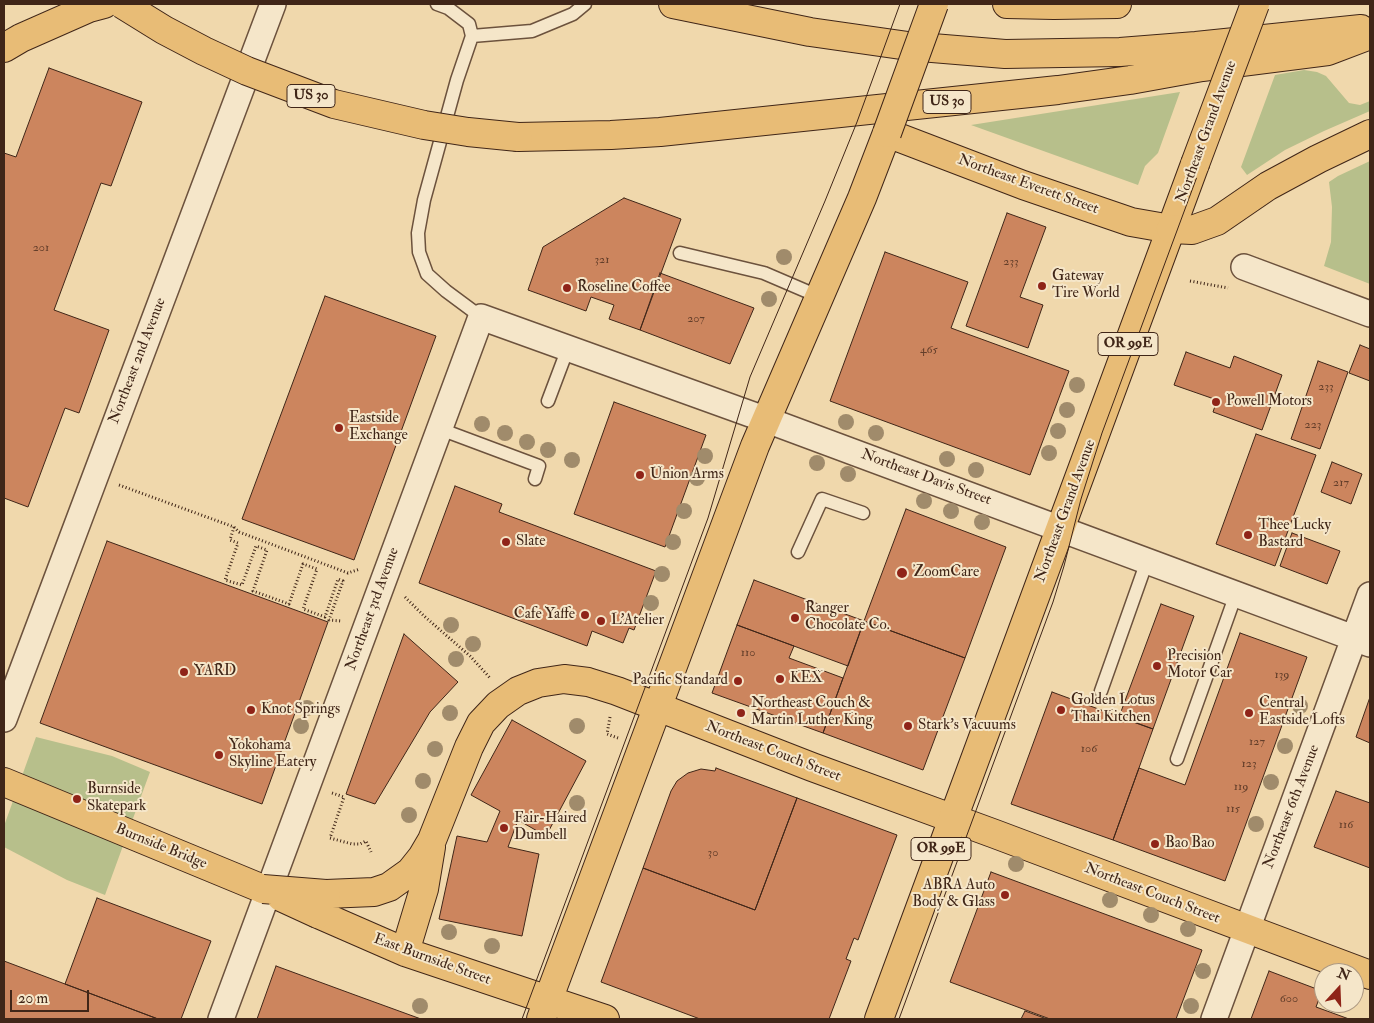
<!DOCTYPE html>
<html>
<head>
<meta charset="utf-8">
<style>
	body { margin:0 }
	#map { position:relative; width:1374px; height:1023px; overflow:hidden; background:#f0d8ac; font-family:"IM FELL Double Pica",serif }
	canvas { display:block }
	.frame { position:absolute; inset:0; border:5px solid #402618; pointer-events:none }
	.north { position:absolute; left:1314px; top:963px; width:50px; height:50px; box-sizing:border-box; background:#f5e6c9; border:1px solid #ad9982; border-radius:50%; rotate:20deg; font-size:14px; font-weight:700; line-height:20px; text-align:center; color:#402618 }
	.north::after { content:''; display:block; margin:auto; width:18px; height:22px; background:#8f2418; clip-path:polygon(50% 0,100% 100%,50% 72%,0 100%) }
	.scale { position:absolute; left:10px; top:990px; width:79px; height:22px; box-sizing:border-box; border:2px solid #402618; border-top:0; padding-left:6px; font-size:15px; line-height:18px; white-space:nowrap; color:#402618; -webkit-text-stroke:4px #f5e6c9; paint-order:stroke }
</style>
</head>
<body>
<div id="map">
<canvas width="1374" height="1023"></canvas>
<div class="frame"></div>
<div class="north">N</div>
<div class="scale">20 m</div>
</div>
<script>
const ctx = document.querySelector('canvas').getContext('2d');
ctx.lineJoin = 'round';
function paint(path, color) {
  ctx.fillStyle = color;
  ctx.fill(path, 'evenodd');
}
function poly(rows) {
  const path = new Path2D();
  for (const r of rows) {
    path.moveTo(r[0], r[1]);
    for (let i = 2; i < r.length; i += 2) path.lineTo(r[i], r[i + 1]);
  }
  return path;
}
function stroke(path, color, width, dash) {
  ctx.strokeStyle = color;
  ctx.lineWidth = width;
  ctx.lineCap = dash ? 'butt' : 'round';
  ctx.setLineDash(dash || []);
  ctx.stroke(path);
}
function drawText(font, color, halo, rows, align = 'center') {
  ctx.font = font + ' "IM FELL Double Pica",serif';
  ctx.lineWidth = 4;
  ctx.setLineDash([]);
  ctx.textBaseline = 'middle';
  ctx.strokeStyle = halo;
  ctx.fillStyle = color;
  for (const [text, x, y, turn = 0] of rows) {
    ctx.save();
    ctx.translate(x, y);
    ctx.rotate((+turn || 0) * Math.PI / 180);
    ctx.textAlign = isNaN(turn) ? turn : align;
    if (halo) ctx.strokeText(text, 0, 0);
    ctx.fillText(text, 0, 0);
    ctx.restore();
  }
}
const green = poly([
	[1304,70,1317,72,1326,76,1349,103,1360,105,1370,101,1370,111,1324,131,1285,150,1247,175,1241,167,1275,75],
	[1180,92,1158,153,1145,166,1138,185,971,125],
	[1370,161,1370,284,1324,266,1331,242,1332,207,1329,182,1338,176],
	[36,737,112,756,150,772,105,895,67,880,4,847,4,826]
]);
const building = poly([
	[49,68,142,102,111,186,101,183,54,310,109,330,79,413,65,408,28,507,4,498,4,153,16,157,49,68],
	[624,198,681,219,640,330,609,319,614,305,591,297,586,311,528,290,543,247,624,198],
	[1007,213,1046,227,1020,297,1043,305,1028,348,966,326,1007,213],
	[885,252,968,282,951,328,1069,371,1030,475,830,401,885,252],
	[660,273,754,308,730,364,640,330,660,273],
	[325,296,436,336,354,560,242,519,325,296],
	[1360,345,1370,349,1370,381,1349,373,1360,345],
	[1186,352,1230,368,1234,356,1282,375,1262,430,1213,412,1217,400,1174,385,1186,352],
	[1318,361,1348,372,1320,449,1291,439,1318,361],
	[614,402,706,435,665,547,574,514,614,402],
	[1256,434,1316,455,1275,566,1216,544,1256,434],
	[1332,462,1362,474,1351,504,1321,492,1332,462],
	[455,486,502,504,499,512,656,571,634,630,629,628,623,643,592,631,587,646,419,583,455,486],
	[906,509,1006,547,965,658,864,621,906,509],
	[1292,533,1340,551,1327,584,1280,566,1292,533],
	[107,541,328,622,262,804,40,723,107,541],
	[754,580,864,621,848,666,737,625,754,580],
	[1161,604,1194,616,1153,729,1119,717,1161,604],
	[864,621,965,658,923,770,823,733,864,621],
	[737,625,794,646,789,658,843,678,823,733,712,693,737,625],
	[1240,633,1307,657,1225,881,1113,840,1139,768,1185,785,1240,633],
	[404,634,458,682,430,712,375,804,346,794,404,634],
	[1052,692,1153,729,1113,840,1011,804,1052,692],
	[1370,697,1370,743,1356,737,1370,697],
	[512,720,586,761,546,836,518,820,508,847,539,854,522,936,439,919,457,836,487,842,500,811,471,795,512,720],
	[716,768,797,798,755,910,643,868,671,791,677,781,688,773,701,769,715,771,716,768],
	[1336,791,1370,803,1370,868,1314,847,1336,791],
	[797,798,897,835,858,940,854,938,846,959,851,961,829,1019,700,1019,601,982,643,868,755,910,797,798],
	[991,872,1202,950,1176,1019,1050,1019,950,982,991,872],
	[97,898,211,941,181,1019,158,1019,65,984,97,898],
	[4,961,65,984,158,1019,4,1019,4,961],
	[276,966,355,995,421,1019,257,1019,276,966],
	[1269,971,1322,991,1316,1007,1349,1019,1251,1019,1269,971],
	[1025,1011,1047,1019,1021,1019,1025,1011]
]);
const path = poly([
	[1190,281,1228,288],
	[119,485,234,527,239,532,348,573,360,569],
	[234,527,230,540,238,543,225,580,242,585,256,546,267,550,253,591,289,604,303,564,317,569,303,609,325,617,338,579,343,581,329,620,341,621],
	[405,597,424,616,470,656,491,679],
	[610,717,607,734,618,738],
	[332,793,344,797,330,838,352,844,360,844,366,841,371,852]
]);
const service = poly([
	[437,4,448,8,469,24,472,36,457,80,424,200,418,233,419,252,427,274,446,291,481,317],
	[472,36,532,31,573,14,585,4],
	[680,253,764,273,820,297],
	[548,401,568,348],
	[440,429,539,466,535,479],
	[798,552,822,499,863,513],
	[1101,691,1147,561],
	[1177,759,1236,594]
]);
const minor = poly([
	[1244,267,1370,314],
	[4,719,273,4],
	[221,1019,481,317,767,420,1370,644],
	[1214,1019,1370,595]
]);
const primary = poly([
	[4,782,263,889],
	[326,894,374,892,389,887,410,872,422,857,432,840,469,747,481,723,498,705,518,691,538,683,564,679,588,682,617,691,812,767,995,834,1370,975],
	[318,914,405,952,605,1019],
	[405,952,424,889,431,847],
	[541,1019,755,446,862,198,887,133,1023,185,1131,222,1171,229,1195,164]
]);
const trunk = poly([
	[879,1019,1171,229]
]);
const motorway = poly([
	[673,4,810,32,908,46,1005,54,1120,52,1196,46,1361,29],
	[1007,4,1054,5,1117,4],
	[4,48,21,38,89,8,104,4],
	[518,137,611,135,660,132,1058,90,1130,80,1202,67,1328,51,1370,35],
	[1171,229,1192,230,1217,221,1268,186,1318,159,1370,134]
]);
const tram = poly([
	[522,1019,708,518,750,377,825,201,857,122,900,4],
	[899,1019,1053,602,1064,566,1081,499,1102,433,1261,4]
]);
const primaryBridge = poly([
	[887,133,934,4],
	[1195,164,1255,4],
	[263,889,326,894],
	[281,897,318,914]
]);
const motorwayBridge = poly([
	[122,4,164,30,204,51,247,71,334,104,424,125,468,132,518,137]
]);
const trees = [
	[784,257],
	[769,299],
	[1077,385],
	[1067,410],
	[846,422],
	[482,424],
	[1058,431],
	[505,433],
	[876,433],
	[527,442],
	[548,450],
	[1049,453],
	[705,456],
	[947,459],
	[572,460],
	[817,463],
	[976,470],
	[848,474],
	[697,478],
	[924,501],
	[684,511],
	[951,511],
	[982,522],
	[673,542],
	[662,574],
	[651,603],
	[451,625],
	[473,644],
	[456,659],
	[1300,706],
	[307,708],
	[450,713],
	[301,726],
	[577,726],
	[1285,746],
	[435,749],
	[423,781],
	[1271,782],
	[577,803],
	[409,815],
	[1256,824],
	[1016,864],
	[1110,900],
	[1151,915],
	[1188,929],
	[449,932],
	[492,946],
	[1203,971],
	[420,1006],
	[1191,1006]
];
const markers = [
	[1042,286,5,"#8f2418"],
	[567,288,5,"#8f2418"],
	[1216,402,5,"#8f2418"],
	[339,428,5,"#8f2418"],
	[640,475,5,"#8f2418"],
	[1248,535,5,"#8f2418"],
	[506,542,5,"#8f2418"],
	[902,573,6,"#8f2418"],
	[585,615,5,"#8f2418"],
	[795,618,5,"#8f2418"],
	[601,621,5,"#8f2418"],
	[1157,666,5,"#8f2418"],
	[184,672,5,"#8f2418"],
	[780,679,5,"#8f2418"],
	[738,681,5,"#8f2418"],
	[251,710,5,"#8f2418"],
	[1061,710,5,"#8f2418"],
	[741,713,5,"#8f2418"],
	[1249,713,5,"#8f2418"],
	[908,726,5,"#8f2418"],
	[219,755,5,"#8f2418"],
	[77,799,5,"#8f2418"],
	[504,828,5,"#8f2418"],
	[1155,844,5,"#8f2418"],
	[1005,895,5,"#8f2418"]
];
const numberNames = [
	["201",41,248],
	["321",602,260],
	["233",1011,262],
	["207",696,319],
	["465",929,350],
	["233",1326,387],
	["223",1313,425],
	["217",1341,483],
	["110",748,653],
	["139",1282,675],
	["127",1257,742],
	["106",1089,749],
	["123",1249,764],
	["119",1241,787],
	["115",1233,809],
	["116",1346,825],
	["30",713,853],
	["600",1289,999]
];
const shields = [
	[311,96,48],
	[947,102,48],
	[1128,344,60],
	[941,849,60]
];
const shieldNames = [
	["US 30",311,96],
	["US 30",947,102],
	["OR 99E",1128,344],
	["OR 99E",941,849]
];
const streetNames = [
	["Northeast Grand Avenue",1207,132,-70],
	["Northeast Everett Street",1028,185,20],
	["Northeast 2nd Avenue",138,361,-69],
	["Northeast Davis Street",926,478,20],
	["Northeast Grand Avenue",1066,511,-70],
	["Northeast 3rd Avenue",373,609,-70],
	["Northeast Couch Street",773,752,21],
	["Northeast 6th Avenue",1292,807,-69],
	["Burnside Bridge",161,847,22],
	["Northeast Couch Street",1152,894,21],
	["East Burnside Street",432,960,20]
];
const poiNames = [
	["Gateway",1052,277],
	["Tire World",1052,294],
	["Roseline Coffee",577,288],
	["Powell Motors",1226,402],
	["Eastside",349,419],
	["Exchange",349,436],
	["Union Arms",650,475],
	["Thee Lucky",1258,526],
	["Bastard",1258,543],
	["Slate",516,542],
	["ZoomCare",913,573],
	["Ranger",805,609],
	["Chocolate Co.",805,626],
	["Cafe Yaffe",575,615,"right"],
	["L'Atelier",611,621],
	["Precision",1167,657],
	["Motor Car",1167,674],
	["YARD",194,672],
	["KEX",790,679],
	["Pacific Standard",728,681,"right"],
	["Golden Lotus",1071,701],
	["Thai Kitchen",1071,718],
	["Northeast Couch &",751,704],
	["Martin Luther King",751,721],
	["Central",1259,704],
	["Eastside Lofts",1259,721],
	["Knot Springs",261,710],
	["Stark’s Vacuums",918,726],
	["Yokohama",229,746],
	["Skyline Eatery",229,763],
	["Burnside",87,790],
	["Skatepark",87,807],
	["Fair-Haired",514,819],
	["Dumbell",514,836],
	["Bao Bao",1165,844],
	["ABRA Auto",995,886,"right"],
	["Body & Glass",995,903,"right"]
];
paint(green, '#b7bf8b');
paint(building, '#cc855e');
stroke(building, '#402618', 1);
stroke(service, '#6c523d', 15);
stroke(minor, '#6c523d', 28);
stroke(primary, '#402618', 30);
stroke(trunk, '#402618', 30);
stroke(motorway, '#402618', 30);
stroke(path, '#402618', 3, [1, 2.5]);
stroke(service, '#f5e6c9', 12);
stroke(minor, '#f5e6c9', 25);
stroke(primary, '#e8bc76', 28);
stroke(trunk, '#e8bc76', 28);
stroke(motorway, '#e8bc76', 28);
stroke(tram, '#402618', 1);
stroke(primaryBridge, '#402618', 30, []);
stroke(motorwayBridge, '#402618', 30, []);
stroke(primaryBridge, '#e8bc76', 28);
stroke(motorwayBridge, '#e8bc76', 28);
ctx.fillStyle = '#a08b6b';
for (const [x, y] of trees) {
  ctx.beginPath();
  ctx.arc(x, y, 8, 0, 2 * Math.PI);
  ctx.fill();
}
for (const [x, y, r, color] of markers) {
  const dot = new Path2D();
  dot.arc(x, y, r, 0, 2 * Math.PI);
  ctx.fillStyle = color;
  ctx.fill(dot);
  stroke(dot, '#f5e6c9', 2);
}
drawText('12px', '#633e2a', null, numberNames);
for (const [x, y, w] of shields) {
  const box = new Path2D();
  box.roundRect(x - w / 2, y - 11.5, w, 23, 4);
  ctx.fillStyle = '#f5e6c9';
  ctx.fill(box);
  stroke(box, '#402618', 1);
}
drawText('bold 14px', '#402618', null, shieldNames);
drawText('15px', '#402618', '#f5e6c9', streetNames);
drawText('15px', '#402618', '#f5e6c9', poiNames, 'left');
</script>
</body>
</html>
